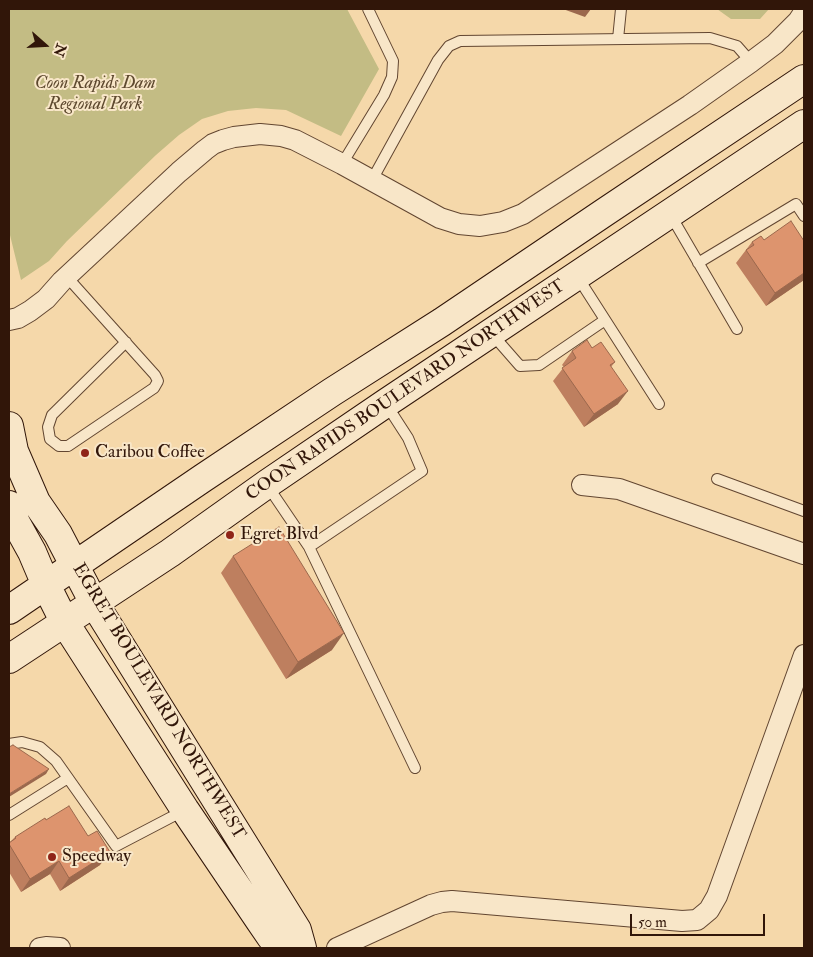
<!DOCTYPE html>
<html>
<head>
<meta charset="utf-8">
<style>
	body { margin:0 }
	#map { position:relative; width:813px; height:957px; overflow:hidden; background:#f5d8aa; font-family:"IM FELL Double Pica",serif }
	canvas { display:block }
	.frame { position:absolute; inset:0; border:10px solid #311609; pointer-events:none }
	.north { position:absolute; left:20px; top:20px; width:50px; height:50px; -webkit-text-stroke:4px #f8e6c8; paint-order:stroke; rotate:109deg; font-size:14px; font-weight:700; line-height:20px; text-align:center; color:#311609 }
	.north::after { content:''; display:block; margin:auto; width:18px; height:22px; background:#311609; clip-path:polygon(50% 0,100% 100%,50% 72%,0 100%) }
	.scale { position:absolute; left:630px; top:914px; width:135px; height:22px; box-sizing:border-box; border:2px solid #311609; border-top:0; padding-left:6px; font-size:15px; line-height:18px; white-space:nowrap; color:#311609; -webkit-text-stroke:4px #f8e6c8; paint-order:stroke }
</style>
</head>
<body>
<div id="map">
<canvas width="813" height="957"></canvas>
<div class="frame"></div>
<div class="north">N</div>
<div class="scale">50 m</div>
</div>
<script>
const ctx = document.querySelector('canvas').getContext('2d');
ctx.lineJoin = 'round';
function paint(path, color) {
  ctx.fillStyle = color;
  ctx.fill(path, 'evenodd');
}
function poly(rows) {
  const path = new Path2D();
  for (const r of rows) {
    path.moveTo(r[0], r[1]);
    for (let i = 2; i < r.length; i += 2) path.lineTo(r[i], r[i + 1]);
  }
  return path;
}
function stroke(path, color, width, dash) {
  ctx.strokeStyle = color;
  ctx.lineWidth = width;
  ctx.lineCap = dash ? 'butt' : 'round';
  ctx.setLineDash(dash || []);
  ctx.stroke(path);
}
function drawText(font, color, halo, rows, align = 'center') {
  ctx.font = font + ' "IM FELL Double Pica",serif';
  ctx.lineWidth = 4;
  ctx.setLineDash([]);
  ctx.textBaseline = 'middle';
  ctx.strokeStyle = halo;
  ctx.fillStyle = color;
  for (const [text, x, y, turn = 0] of rows) {
    ctx.save();
    ctx.translate(x, y);
    ctx.rotate((+turn || 0) * Math.PI / 180);
    ctx.textAlign = isNaN(turn) ? turn : align;
    if (halo) ctx.strokeText(text, 0, 0);
    ctx.fillText(text, 0, 0);
    ctx.restore();
  }
}
const green = poly([
	[9,9,347,9,379,69,341,136,286,110,256,108,228,111,202,119,179,135,156,155,67,241,49,261,21,280,9,231],
	[717,9,769,9,760,19,731,19]
]);
const lane = poly([
	[618,39,621,9],
	[342,164,384,95,392,77,393,61,368,9],
	[372,180,438,60,449,46,460,41,710,38,737,46,751,62],
	[670,214,737,329],
	[698,263,796,204,804,216],
	[577,276,659,404],
	[67,277,155,375,158,381,154,388,68,446,59,446,50,439,48,427,52,415,126,342],
	[492,334,520,366,539,365,605,320],
	[717,479,804,511],
	[267,485,309,547,415,768],
	[309,547,422,471,408,438,386,404],
	[9,744,22,742,40,747,56,761,68,778],
	[9,815,68,778,116,846,183,811]
]);
const street = poly([
	[9,320,18,318,30,311,46,299,62,281,179,172,205,150,213,144,223,140,234,137,260,134,281,136,295,140,342,164,440,218,459,224,480,226,503,222,523,214,690,105,751,62,775,44,798,21,804,12],
	[582,485,619,489,804,554],
	[40,948,46,947,60,948],
	[337,948,431,905,442,902,452,901,682,921,697,920,709,910,717,896,804,655]
]);
const secondary = poly([
	[9,426,14,451,36,502,58,534,94,603,297,930,302,948],
	[9,505,16,523,32,552,46,585,65,623,185,810,260,921,271,937,284,948],
	[9,610,203,478,332,392,442,322,605,212,804,79],
	[9,659,170,553,267,484,386,403,804,124]
]);
const wall = poly([
	[764,240,804,241,804,280,766,306,736,263,752,242],
	[592,348,615,362,611,367,618,404,584,427,553,381,564,367,562,365,572,351],
	[233,556,332,650,286,679,221,573],
	[46,820,100,865,60,891,50,874,21,892,9,872,9,843,15,837]
]);
const shadedWall = poly([
	[563,9,591,9,585,17],
	[804,273,804,280,766,306,775,293],
	[628,391,618,404,584,427,594,414],
	[344,633,332,650,286,679,298,662],
	[49,769,46,774,9,797,9,794],
	[110,852,100,865,60,891,69,878],
	[59,861,50,874,21,892,30,879]
]);
const building = poly([
	[791,221,804,241,804,273,775,293,746,250,754,245,752,242,761,236,764,240,791,221],
	[587,340,592,348,601,342,615,362,610,365,628,391,594,414,562,368,576,358,572,351,587,340],
	[279,527,344,633,298,662,233,556,279,527],
	[13,745,49,769,9,794,9,747,13,745],
	[69,806,88,836,97,831,110,852,69,878,59,861,30,879,9,844,9,843,16,838,15,837,45,818,46,820,69,806]
]);
const markers = [
	[85,453,5,"#8f2418"],
	[230,535,5,"#8f2418"],
	[52,857,5,"#8f2418"]
];
const parkNames = [
	["Coon Rapids Dam",95,84],
	["Regional Park",95,105]
];
const streetNames = [
	["COON RAPIDS BOULEVARD NORTHWEST",406,391,-34],
	["EGRET BOULEVARD NORTHWEST",158,702,59]
];
const poiNames = [
	["Caribou Coffee",95,453],
	["Egret Blvd",240,535],
	["Speedway",62,857]
];
paint(green, '#c3bc84');
stroke(lane, '#624631', 12);
stroke(street, '#624631', 22);
stroke(secondary, '#311609', 30);
stroke(lane, '#f8e6c8', 10);
stroke(street, '#f8e6c8', 20);
stroke(secondary, '#f8e6c8', 28);
paint(wall, '#be7f5f');
paint(shadedWall, '#9b684d');
paint(building, '#dd946e');
stroke(building, '#9b684d', 1);
for (const [x, y, r, color] of markers) {
  const dot = new Path2D();
  dot.arc(x, y, r, 0, 2 * Math.PI);
  ctx.fillStyle = color;
  ctx.fill(dot);
  stroke(dot, '#f8e6c8', 2);
}
drawText('italic 18px', '#5d482e', '#f8e6c8', parkNames);
drawText('18px', '#311609', '#f8e6c8', streetNames);
drawText('18px', '#311609', '#f8e6c8', poiNames, 'left');
</script>
</body>
</html>
